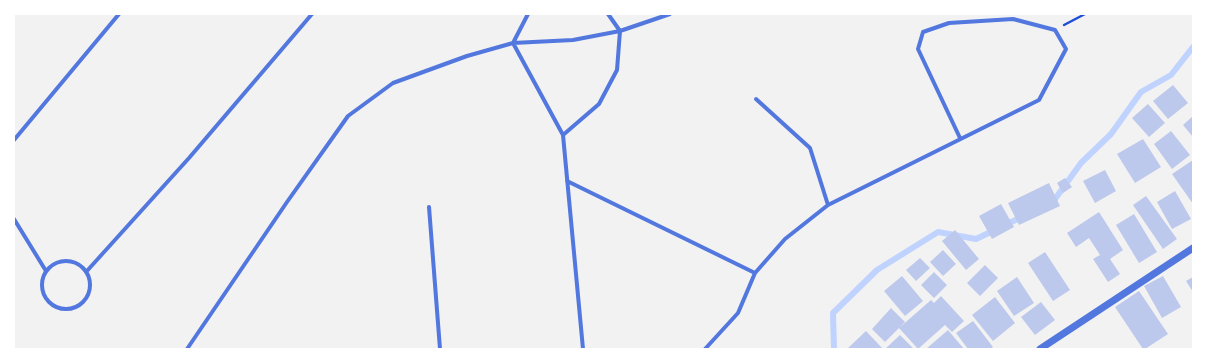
<!DOCTYPE html>
<html>
<head>
<meta charset="utf-8">
<style>
	body { margin:0 }
	#map { position:relative; width:1207px; height:363px; overflow:hidden; background:#f2f2f2; font-family:"Source Serif 4",serif }
	canvas { display:block }
	.frame { position:absolute; inset:0; border:15px solid #fff; pointer-events:none }
</style>
</head>
<body>
<div id="map">
<canvas width="1207" height="363"></canvas>
<div class="frame"></div>
</div>
<script>
const ctx = document.querySelector('canvas').getContext('2d');
ctx.lineJoin = 'round';
function poly(rows) {
  const path = new Path2D();
  for (const r of rows) {
    if (r.length === 3) {
      path.moveTo(r[0] + r[2], r[1]);
      path.arc(r[0], r[1], r[2], 0, 2 * Math.PI);
      continue;
    }
    path.moveTo(r[0], r[1]);
    for (let i = 2; i < r.length; i += 2) path.lineTo(r[i], r[i + 1]);
  }
  return path;
}
function stroke(path, color, width, dash) {
  ctx.strokeStyle = color;
  ctx.lineWidth = width;
  ctx.lineCap = dash ? 'butt' : 'round';
  ctx.setLineDash(dash || []);
  ctx.stroke(path);
}
function paint(path, color) {
  ctx.fillStyle = color;
  ctx.fill(path, 'evenodd');
}
const stream = poly([
	[1049,202,1055,199,1081,163,1111,134,1141,92,1171,75,1193,47],
	[1005,225,1024,216],
	[834,349,833,313,877,270,938,232,976,239,995,230]
]);
const building = poly([
	[1173,85,1188,103,1168,119,1153,101],
	[1148,104,1165,123,1149,137,1132,118],
	[1193,116,1193,137,1183,125],
	[1171,131,1190,155,1172,169,1154,144],
	[1143,139,1161,167,1135,183,1117,154],
	[1193,160,1193,204,1172,174],
	[1105,170,1116,191,1095,203,1083,181],
	[1065,178,1072,187,1063,193,1057,183],
	[1049,183,1060,206,1019,225,1008,203],
	[1175,191,1191,219,1172,229,1157,202],
	[1146,196,1177,239,1163,249,1133,205],
	[1001,204,1014,227,992,239,979,216],
	[1099,212,1123,250,1110,259,1120,274,1108,282,1093,259,1100,255,1089,238,1076,247,1067,233],
	[1134,214,1157,252,1139,263,1116,225],
	[955,230,979,259,966,270,942,241],
	[943,250,956,264,943,276,930,262],
	[1045,252,1070,290,1053,301,1028,263],
	[920,258,930,268,916,281,906,270],
	[985,265,998,278,980,296,967,283],
	[934,272,947,285,934,298,921,285],
	[902,276,923,301,905,316,884,291],
	[1163,276,1181,307,1162,318,1144,286],
	[1017,277,1034,303,1014,316,997,291],
	[1193,277,1193,292,1186,281],
	[1139,291,1168,334,1145,349,1143,349,1115,307],
	[941,296,964,321,952,332,945,325,918,349,899,328,931,300,934,303],
	[995,297,1015,323,993,341,972,315],
	[1041,302,1055,320,1035,335,1021,317],
	[891,308,905,322,885,342,872,329],
	[973,321,993,347,990,349,968,349,956,333],
	[948,330,964,349,926,349],
	[866,331,883,349,847,349],
	[900,335,914,349,885,349]
]);
const path = poly([
	[1064,25,1085,14]
]);
const minor = poly([
	[528,14,513,43,563,135,583,349],
	[756,99,810,148,828,205],
	[563,135,599,104,617,70,620,31,608,14],
	[14,140,119,14],
	[567,181,755,273],
	[429,207,440,349],
	[14,219,46,271],
	[66,285,24],
	[86,272,189,158,312,14],
	[187,349,287,202,348,116,393,83,467,56,513,43,573,40,620,31,670,14],
	[705,349,738,313,755,273,785,239,828,205,1039,100,1066,49,1055,30,1013,19,949,23,923,32,918,49,960,138]
]);
const tertiary = poly([
	[1040,349,1193,248]
]);
stroke(stream, '#bfd3fe', 6);
paint(building, '#bdc9ec');
stroke(path, '#1d4ed8', 2.5);
stroke(minor, '#5277de', 4);
stroke(tertiary, '#5277de', 7);
</script>
</body>
</html>
